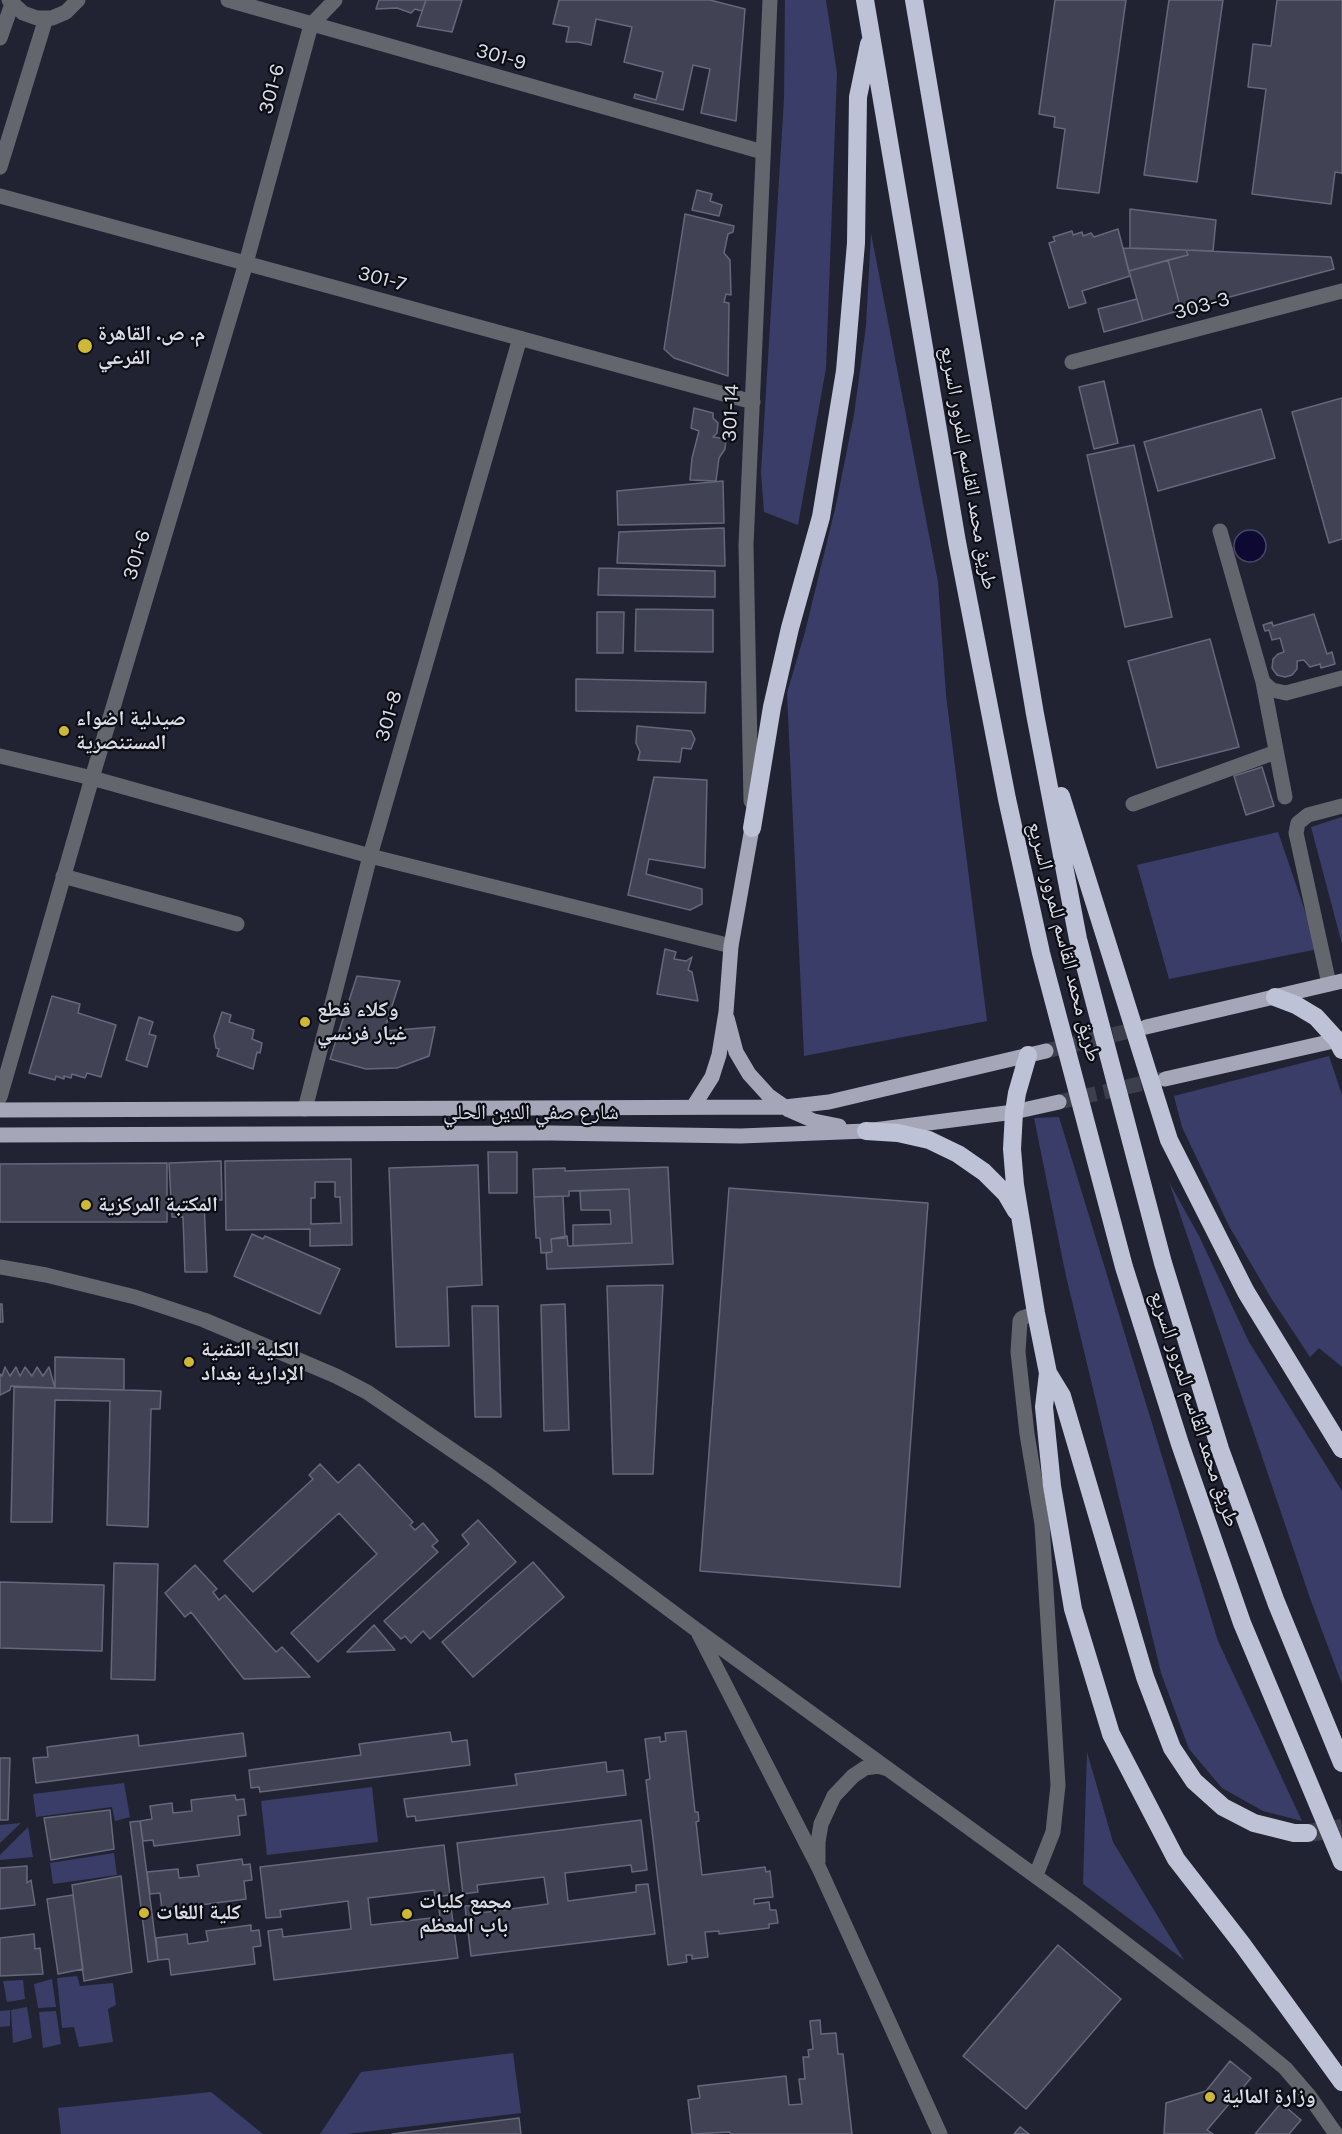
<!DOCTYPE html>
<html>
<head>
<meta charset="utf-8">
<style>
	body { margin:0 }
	canvas { display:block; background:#212332 }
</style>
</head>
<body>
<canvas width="1342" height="2134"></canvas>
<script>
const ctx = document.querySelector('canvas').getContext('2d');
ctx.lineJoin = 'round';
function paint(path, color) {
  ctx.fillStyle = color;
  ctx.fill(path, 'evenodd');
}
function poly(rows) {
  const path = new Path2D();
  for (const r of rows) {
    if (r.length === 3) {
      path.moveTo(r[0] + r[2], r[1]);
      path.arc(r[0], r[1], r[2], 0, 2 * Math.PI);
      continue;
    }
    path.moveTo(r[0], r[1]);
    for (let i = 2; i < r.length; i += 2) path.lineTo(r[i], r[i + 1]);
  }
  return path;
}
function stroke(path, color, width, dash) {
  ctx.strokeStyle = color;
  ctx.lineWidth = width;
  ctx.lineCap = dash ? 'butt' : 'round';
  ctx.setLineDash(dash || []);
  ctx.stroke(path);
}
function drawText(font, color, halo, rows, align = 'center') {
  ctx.font = font + ' Karla,"Noto Naskh Arabic",sans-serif';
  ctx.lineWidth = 4.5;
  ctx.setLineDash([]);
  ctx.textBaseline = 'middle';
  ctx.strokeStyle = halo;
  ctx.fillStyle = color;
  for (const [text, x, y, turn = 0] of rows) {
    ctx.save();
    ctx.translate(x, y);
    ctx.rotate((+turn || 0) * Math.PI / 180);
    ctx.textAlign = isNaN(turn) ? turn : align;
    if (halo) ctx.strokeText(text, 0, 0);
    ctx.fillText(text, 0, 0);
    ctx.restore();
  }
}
const green = poly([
	[785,0,826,0,837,73,826,368,798,525,764,512,761,472,784,99],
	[871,233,938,582,946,695,987,1021,804,1056,787,693,805,632,836,505,854,415,866,326],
	[1342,817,1342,944,1311,827],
	[1278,832,1318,949,1169,979,1137,865],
	[1329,1056,1342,1095,1342,1367,1319,1348,1310,1357,1271,1298,1229,1226,1182,1127,1174,1096],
	[1059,1117,1218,1641,1302,1821,1263,1811,1222,1788,1189,1749,1161,1673,1066,1276,1034,1118],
	[1169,1182,1199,1236,1249,1342,1342,1491,1342,1684,1311,1601],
	[1087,1752,1113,1842,1184,1960,1083,1884],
	[124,1783,130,1817,115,1821,112,1807,36,1817,33,1794],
	[372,1787,378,1842,267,1855,261,1801],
	[21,1823,0,1843,0,1825],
	[28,1827,33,1857,0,1860,0,1855],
	[114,1853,117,1875,53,1884,50,1863],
	[77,1976,80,1986,113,1983,116,2005,108,2009,113,2042,79,2047,74,2027,62,2028,57,1978],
	[52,1979,56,2007,38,2008,34,1984],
	[23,1980,25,1999,7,2002,3,1981],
	[27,2007,32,2038,13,2043,11,2010],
	[10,2010,10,2026,0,2027,0,2011],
	[56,2011,61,2044,43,2048,39,2012],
	[513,2053,521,2113,347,2134,320,2134,361,2072],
	[211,2092,263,2134,61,2134,58,2108]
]);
const water = poly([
	[1250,546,16]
]);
const building = poly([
	[379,0,426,0,422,11,415,9,411,13,397,8,376,9,379,0],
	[426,0,462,0,452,32,417,26,426,0],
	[559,0,710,0,745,9,736,121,701,113,710,69,693,65,683,110,634,98,635,94,656,100,663,72,624,62,632,27,596,19,591,45,578,42,566,42,569,27,553,24,559,0],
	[1055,0,1126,0,1099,193,1057,188,1065,129,1054,127,1055,117,1039,114,1055,0],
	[1169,0,1223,0,1197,182,1144,175,1169,0],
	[1277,0,1342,0,1342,173,1335,172,1331,204,1252,194,1266,89,1248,87,1253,44,1271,46,1277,0],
	[697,190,712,194,710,201,722,205,719,216,692,210,697,190],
	[1130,209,1216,220,1213,251,1130,248,1130,209],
	[685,214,734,226,733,232,728,234,724,253,730,260,731,295,726,294,724,302,729,303,728,376,674,358,664,349,685,214],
	[1118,229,1130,276,1082,291,1086,303,1069,308,1049,243,1055,241,1053,237,1072,231,1073,235,1082,232,1083,236,1091,233,1094,237,1118,229],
	[1123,248,1186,250,1188,255,1129,271,1123,248],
	[1186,250,1331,257,1334,269,1181,310,1168,260,1188,255,1186,250],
	[1168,260,1181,310,1143,321,1129,271,1168,260],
	[1137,299,1143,321,1104,332,1098,309,1137,299],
	[1104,381,1118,443,1094,449,1079,387,1104,381],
	[1342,398,1342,539,1329,543,1292,412,1342,398],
	[694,408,713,413,713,418,718,423,717,433,713,437,726,439,725,449,719,458,716,481,690,480,692,458,699,431,691,428,694,408],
	[1261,409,1275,458,1158,491,1144,442,1261,409],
	[1134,445,1172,617,1125,627,1087,455,1134,445],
	[723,481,724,523,618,525,617,491,723,481],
	[724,528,725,566,617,563,619,532,724,528],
	[599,568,715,571,715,597,598,595,599,568],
	[636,609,713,610,713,652,635,651,636,609],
	[597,612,624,612,623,653,597,653,597,612],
	[1314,614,1327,654,1332,652,1335,664,1321,668,1320,664,1310,667,1304,660,1297,661,1297,669,1292,675,1285,677,1277,675,1272,668,1273,659,1278,654,1284,652,1280,638,1272,640,1269,630,1265,631,1263,625,1272,622,1273,626,1314,614],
	[1210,639,1239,747,1157,768,1128,661,1210,639],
	[576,679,706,682,705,713,576,711,576,679],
	[637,726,691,731,695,739,691,749,682,748,680,762,638,760,640,752,636,743,637,726],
	[1262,767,1274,806,1246,815,1234,776,1262,767],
	[654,777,707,780,705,868,649,859,646,874,702,889,702,904,690,910,628,895,654,777],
	[665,949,676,952,674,959,686,961,692,957,688,970,692,972,698,1001,657,994,665,949],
	[357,976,400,981,384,1031,435,1027,429,1056,397,1068,366,1069,330,1059,357,976],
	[52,996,80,1004,78,1013,116,1025,101,1077,87,1073,85,1078,72,1074,71,1078,64,1076,64,1079,56,1076,55,1080,29,1073,52,996],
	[222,1012,231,1015,229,1022,254,1030,252,1039,262,1043,260,1053,257,1052,253,1069,217,1056,219,1049,216,1048,214,1036,222,1012],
	[139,1017,153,1022,149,1034,156,1036,147,1067,126,1060,139,1017],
	[488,1152,517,1152,517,1193,489,1193,488,1152],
	[351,1159,352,1245,310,1246,310,1229,226,1230,225,1161,351,1159],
	[221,1161,222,1200,204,1200,207,1272,185,1272,183,1217,172,1217,169,1163,221,1161],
	[167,1163,167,1222,0,1222,0,1164,167,1163],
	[478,1165,482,1285,447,1287,449,1346,396,1347,389,1168,478,1165],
	[668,1167,673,1264,547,1269,546,1253,552,1252,551,1239,567,1236,568,1246,632,1243,629,1189,569,1191,569,1196,534,1197,533,1169,565,1168,565,1171,668,1167],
	[315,1182,335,1182,335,1197,340,1197,341,1223,311,1224,311,1198,315,1198,315,1182],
	[729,1188,928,1203,900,1587,700,1571,729,1188],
	[629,1189,632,1243,573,1246,573,1225,611,1224,610,1210,581,1210,580,1191,629,1189],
	[563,1196,565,1238,551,1239,552,1252,541,1253,540,1238,536,1238,534,1197,563,1196],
	[252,1234,263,1239,265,1236,340,1269,320,1314,234,1276,252,1234],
	[663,1285,653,1474,613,1474,607,1286,663,1285],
	[0,1304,2,1304,3,1322,0,1322,0,1304],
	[565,1304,569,1430,544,1431,541,1305,565,1304],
	[472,1306,498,1306,501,1417,475,1417,472,1306],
	[55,1357,124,1359,124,1390,55,1388,55,1357],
	[5,1367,10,1376,16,1367,20,1376,25,1367,32,1376,37,1367,43,1376,49,1367,55,1388,11,1386,10,1390,0,1395,0,1374,2,1376,5,1367],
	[14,1387,161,1391,160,1409,151,1409,148,1527,107,1525,110,1401,55,1400,52,1522,11,1522,14,1387],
	[320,1464,338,1483,359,1464,413,1522,410,1525,415,1530,423,1523,438,1541,432,1546,438,1552,318,1662,291,1633,377,1554,339,1513,253,1592,224,1561,313,1479,309,1475,320,1464],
	[478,1520,516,1562,430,1639,423,1631,411,1643,405,1636,401,1639,384,1621,469,1544,462,1535,478,1520],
	[533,1562,564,1597,473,1677,442,1642,533,1562],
	[114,1563,158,1564,155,1680,111,1679,114,1563],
	[195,1565,217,1589,213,1592,219,1600,225,1595,276,1652,282,1647,310,1677,244,1679,191,1612,185,1617,165,1593,195,1565],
	[0,1582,104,1585,102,1651,0,1648,0,1582],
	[374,1625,395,1650,347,1652,374,1625],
	[686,1731,695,1812,698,1812,699,1821,696,1822,702,1875,765,1867,766,1872,770,1871,773,1897,754,1899,754,1904,769,1902,770,1910,776,1910,778,1923,769,1924,769,1928,719,1934,719,1931,705,1932,708,1957,692,1959,692,1955,686,1955,687,1962,668,1965,646,1780,650,1779,645,1739,660,1737,660,1742,666,1741,665,1733,686,1731],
	[450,1732,452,1742,467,1740,470,1765,260,1792,259,1787,251,1788,249,1770,361,1755,359,1744,450,1732],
	[243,1733,246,1756,36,1783,33,1758,48,1757,47,1747,138,1735,139,1746,243,1733],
	[0,1758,10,1758,8,1820,0,1820,0,1758],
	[606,1762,607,1772,623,1770,626,1795,416,1821,415,1816,407,1817,404,1799,517,1785,515,1774,606,1762],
	[235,1795,236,1800,244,1799,246,1815,238,1816,240,1835,154,1846,153,1840,143,1841,140,1821,152,1819,150,1806,172,1803,173,1813,192,1811,191,1800,235,1795],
	[110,1810,114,1849,51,1860,44,1818,110,1810],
	[641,1820,647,1870,632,1872,631,1865,565,1873,568,1901,636,1892,636,1885,648,1884,655,1934,471,1956,465,1906,479,1905,480,1913,548,1904,544,1877,477,1885,478,1892,463,1894,457,1843,641,1820],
	[140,1821,158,1960,148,1962,130,1822,140,1821],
	[444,1845,450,1895,435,1897,434,1890,368,1898,371,1925,440,1917,439,1909,451,1908,458,1958,274,1980,268,1931,282,1929,283,1937,351,1929,348,1901,280,1910,281,1917,266,1918,260,1867,444,1845],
	[242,1859,243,1865,250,1864,252,1880,244,1881,246,1899,162,1910,160,1893,150,1894,147,1872,178,1869,179,1878,199,1876,197,1865,242,1859],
	[27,1866,27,1883,31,1880,35,1905,0,1909,0,1868,27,1866],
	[121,1876,132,1972,84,1981,72,1885,121,1876],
	[73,1895,83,1969,58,1974,47,1899,73,1895],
	[251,1925,251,1931,259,1930,261,1946,253,1947,255,1964,171,1975,169,1959,158,1960,156,1938,187,1934,188,1944,208,1941,206,1931,251,1925],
	[34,1934,35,1949,40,1948,43,1974,0,1976,0,1938,34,1934],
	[1058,1945,1121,1999,1026,2109,963,2056,1058,1945],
	[820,2020,821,2034,836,2033,838,2054,843,2054,852,2134,730,2134,730,2132,692,2134,688,2100,700,2098,698,2086,786,2076,789,2105,802,2104,799,2079,805,2079,803,2057,809,2057,808,2050,813,2049,810,2021,820,2020],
	[1230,2061,1251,2078,1207,2130,1213,2134,1164,2134,1166,2103,1206,2091,1230,2061],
	[1281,2103,1301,2120,1289,2134,1255,2134,1281,2103],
	[519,2118,521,2134,392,2134,519,2118],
	[1020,2127,1029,2134,1014,2134,1020,2127]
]);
const majorTunnel = poly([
	[1046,1051,1146,1027],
	[1059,1102,1162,1079]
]);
const highwayTunnel = poly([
	[1308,1833,1342,1828]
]);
const minor = poly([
	[9,0,23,13,37,18,52,18,66,12,78,0],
	[228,0,763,152],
	[0,38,12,4],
	[0,167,46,18],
	[0,196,753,402],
	[1072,362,1342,291],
	[1220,531,1263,682,1272,690,1286,693,1342,678],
	[1263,682,1285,797],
	[0,756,92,778,370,856,731,946],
	[751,801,746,545,770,0],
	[1133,804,1276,752],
	[63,876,237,924],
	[1329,984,1296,833,1298,823,1308,815,1342,806],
	[0,1097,92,778,246,263,311,25,335,0],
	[305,1109,370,856,520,338],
	[0,1267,46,1275,135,1297,204,1320,261,1344,336,1376,367,1392,490,1476,698,1631,1078,1907,1246,2036,1285,2068,1310,2097,1336,2134],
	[699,1634,819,1868,940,2134],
	[818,1862,818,1842,821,1824,834,1796,853,1776,865,1768,878,1766,888,1769],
	[1036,1875,1053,1832,1058,1785,1042,1524,1027,1434,1018,1352,1020,1321,1022,1318,1036,1313]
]);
const major = poly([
	[727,1018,736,1052,749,1074,769,1096,789,1110,814,1121,839,1126],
	[1146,1027,1342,981],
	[1165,1079,1342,1039],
	[693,1107,712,1077,719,1055,726,1012,731,946,752,828],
	[0,1110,785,1107,829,1102,1046,1051],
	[0,1135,551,1133,741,1136,866,1131,1014,1112,1059,1102]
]);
const highway = poly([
	[865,0,957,542,1007,799,1041,953,1124,1267,1180,1444,1242,1623,1342,1862],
	[914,0,1035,714,1078,939,1163,1263,1220,1449,1276,1602,1342,1763],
	[1061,796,1169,1140,1246,1292,1342,1449],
	[752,828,772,707,790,628,821,517,845,371,856,243,858,97,869,44],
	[1275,997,1296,1005,1316,1017,1337,1040,1342,1050],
	[1028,1055,1017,1093,1014,1112,1012,1149,1015,1185,1036,1313,1048,1373,1044,1407,1052,1486,1073,1609,1111,1734,1176,1859,1242,1944,1342,2082],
	[866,1131,898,1133,929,1140,958,1154,984,1172,1006,1194,1016,1211],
	[1048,1373,1062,1396,1145,1677,1172,1748,1194,1781,1223,1807,1254,1823,1294,1833,1308,1833]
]);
const markers = [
	[85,346,8,"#cfb837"],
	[64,731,6,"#cfb837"],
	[305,1022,6,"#cfb837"],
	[86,1205,6,"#cfb837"],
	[189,1362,6,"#cfb837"],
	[144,1913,6,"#cfb837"],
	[407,1914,6,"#cfb837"],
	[1210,2097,6,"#cfb837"]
];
const streetNames = [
	["301-9",501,57,16],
	["301-6",272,89,-75],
	["301-7",382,279,15],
	["303-3",1202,306,-15],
	["301-14",731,413,-87],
	["طريق محمد القاسم للمرور السريع",968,468,80],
	["301-6",137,555,-73],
	["301-8",389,716,-74],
	["طريق محمد القاسم للمرور السريع",1064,942,76],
	["شارع صفي الدين الحلي",531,1113],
	["طريق محمد القاسم للمرور السريع",1194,1409,72]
];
const poiNames = [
	["م. ص. القاهرة",98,334],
	["الفرعي",98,358],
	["صيدلية اضواء",76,719],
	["المستنصرية",76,743],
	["وكلاء قطع",317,1010],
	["غيار فرنسي",317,1034],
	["المكتبة المركزية",98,1205],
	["الكلية التقنية",201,1350],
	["الإدارية بغداد",201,1374],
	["مجمع كليات",419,1902],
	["باب المعظم",419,1926],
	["كلية اللغات",156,1913],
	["وزارة المالية",1222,2097]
];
paint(green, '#393d67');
paint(water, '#0d0933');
stroke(water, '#4a4869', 1.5);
paint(building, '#414354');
stroke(building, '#65687a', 1.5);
stroke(majorTunnel, '#3d3f4d', 15, [15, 8]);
stroke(highwayTunnel, '#3d3f4d', 18, [18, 9]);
stroke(minor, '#64666e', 15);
stroke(major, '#a5a7b9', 15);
stroke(highway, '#bec2d6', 18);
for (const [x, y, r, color] of markers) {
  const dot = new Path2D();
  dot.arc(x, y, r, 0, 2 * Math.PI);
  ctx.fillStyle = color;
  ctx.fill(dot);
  stroke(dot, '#0c0d14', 2);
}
drawText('21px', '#dadce7', '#0c0d14', streetNames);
drawText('bold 21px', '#dadce7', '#0c0d14', poiNames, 'left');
</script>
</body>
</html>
